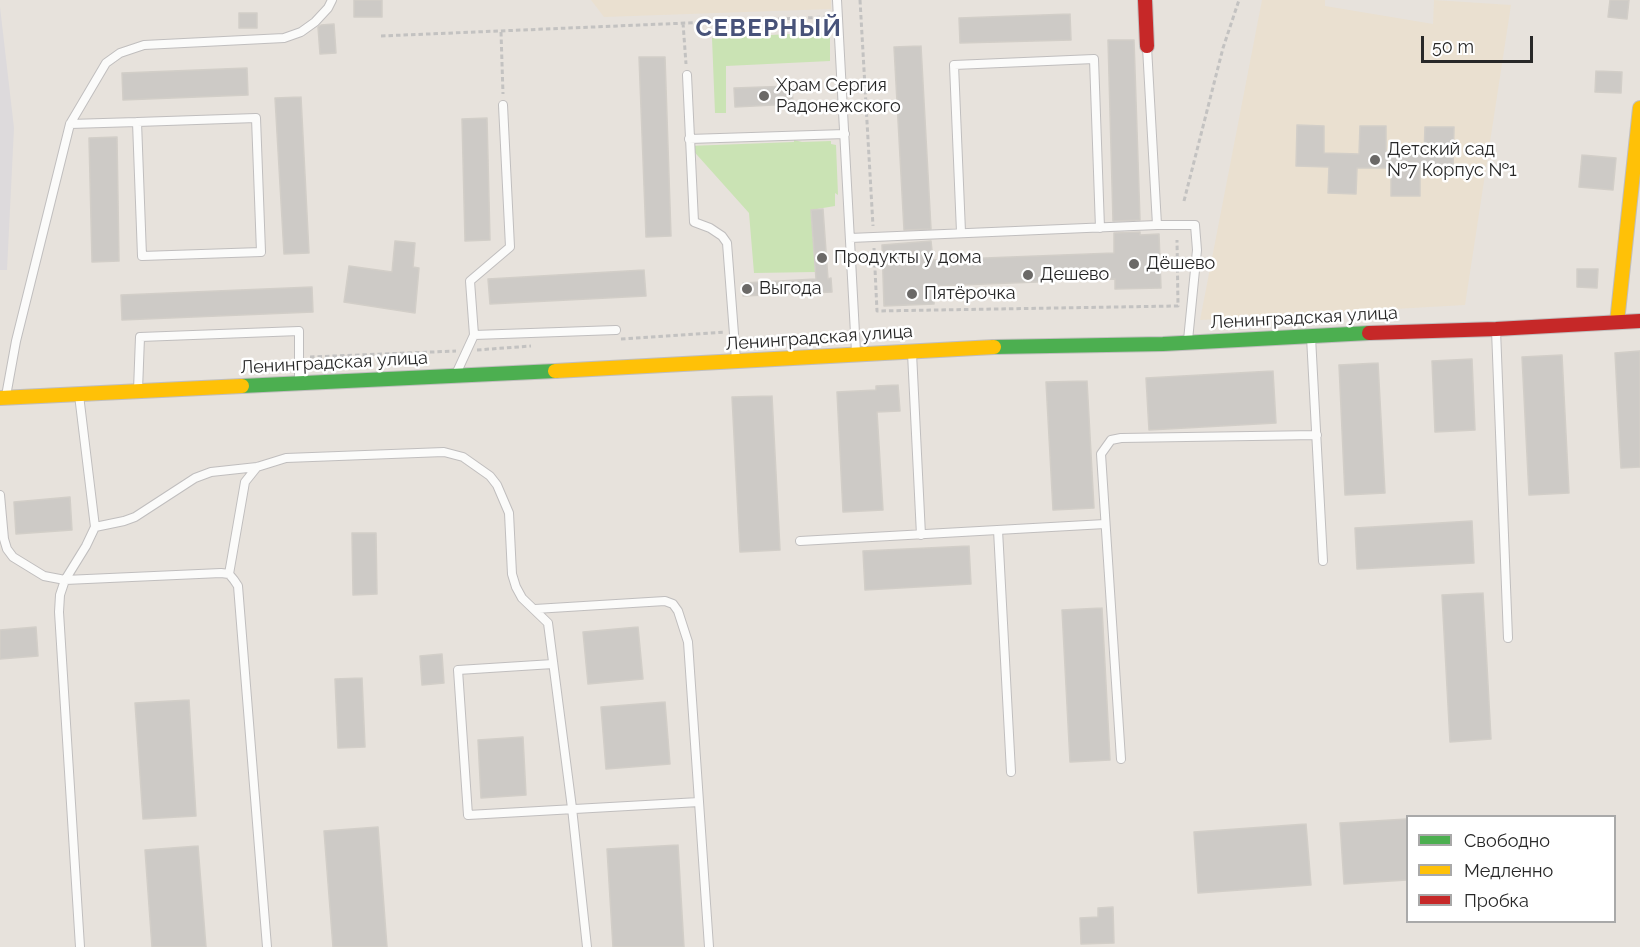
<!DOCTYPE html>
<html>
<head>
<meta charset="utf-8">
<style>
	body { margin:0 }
	#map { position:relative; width:1640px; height:947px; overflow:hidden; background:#e7e2dc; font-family:Raleway,sans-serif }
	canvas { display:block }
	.legend { position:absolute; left:1406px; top:815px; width:210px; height:108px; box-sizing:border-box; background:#fff; border:2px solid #a9a9a9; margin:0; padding:8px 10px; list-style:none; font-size:18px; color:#282828 }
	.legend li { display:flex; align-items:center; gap:12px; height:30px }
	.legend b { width:30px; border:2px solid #a9a9a9 }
	.scale { position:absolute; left:1421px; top:36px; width:112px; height:27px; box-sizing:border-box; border:3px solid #282828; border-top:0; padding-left:8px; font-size:18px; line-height:21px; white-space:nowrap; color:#282828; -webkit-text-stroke:4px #fff; paint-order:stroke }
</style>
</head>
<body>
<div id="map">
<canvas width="1640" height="947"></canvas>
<ul class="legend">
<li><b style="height:8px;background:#4caf50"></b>Свободно</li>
<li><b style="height:8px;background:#ffc107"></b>Медленно</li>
<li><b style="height:8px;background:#c62828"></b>Пробка</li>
</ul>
<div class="scale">50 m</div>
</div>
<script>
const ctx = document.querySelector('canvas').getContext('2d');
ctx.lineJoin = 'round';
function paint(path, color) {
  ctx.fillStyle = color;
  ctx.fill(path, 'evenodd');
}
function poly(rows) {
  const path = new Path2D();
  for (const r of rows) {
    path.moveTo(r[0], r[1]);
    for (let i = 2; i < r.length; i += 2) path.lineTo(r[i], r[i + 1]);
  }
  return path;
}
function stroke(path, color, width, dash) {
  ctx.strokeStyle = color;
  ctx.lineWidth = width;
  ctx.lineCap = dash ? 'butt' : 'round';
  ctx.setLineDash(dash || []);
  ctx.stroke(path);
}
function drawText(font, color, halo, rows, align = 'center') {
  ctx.font = font + ' Raleway,sans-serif';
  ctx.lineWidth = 5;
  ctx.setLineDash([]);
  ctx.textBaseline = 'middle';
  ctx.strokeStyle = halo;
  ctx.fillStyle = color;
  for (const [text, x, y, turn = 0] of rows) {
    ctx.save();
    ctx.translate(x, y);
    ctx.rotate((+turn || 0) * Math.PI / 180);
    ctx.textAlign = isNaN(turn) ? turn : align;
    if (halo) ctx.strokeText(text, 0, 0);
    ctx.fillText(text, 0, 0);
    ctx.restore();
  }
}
const industrial = poly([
	[0,7,14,128,7,270,0,270]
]);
const education = poly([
	[591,0,831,0,831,9,604,17],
	[1262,0,1325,0,1325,6,1433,24,1434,0,1511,5,1465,305,1200,320]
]);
const green = poly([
	[830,32,830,61,726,66,726,113,715,113,712,38],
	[794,140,802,142,831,141,831,144,836,145,838,195,835,193,835,206,811,210,815,272,754,273,749,213,689,146,794,142]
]);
const building = poly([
	[354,0,382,0,382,17,354,17,354,0],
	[1610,0,1629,0,1627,19,1608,17,1610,0],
	[239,13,257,13,257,28,239,28,239,13],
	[1070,14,1071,40,960,43,959,18,1070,14],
	[334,24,336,53,320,54,318,27,321,25,334,24],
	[1108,40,1134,40,1140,220,1113,221,1108,40],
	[921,46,931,229,904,230,894,47,921,46],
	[639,57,665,57,671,236,646,237,639,57],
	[247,68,248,95,123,100,122,73,247,68],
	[1596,71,1622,72,1621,93,1595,92,1596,71],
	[792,86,793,104,735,107,734,88,792,86],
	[301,97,309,253,284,254,275,98,301,97],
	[487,118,490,240,465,241,462,119,487,118],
	[1297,125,1324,126,1324,153,1359,154,1360,126,1386,126,1386,154,1424,154,1425,127,1454,127,1453,169,1420,168,1420,196,1391,196,1391,168,1357,168,1356,194,1328,193,1329,167,1296,166,1297,125],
	[117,137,119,261,92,262,89,138,117,137],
	[1582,155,1616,158,1613,190,1579,187,1582,155],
	[823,209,828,279,831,278,832,292,743,296,743,283,816,279,811,210,823,209],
	[1140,232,1140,235,1159,234,1161,288,1115,289,1115,279,934,286,934,304,884,306,882,245,931,241,933,260,1114,253,1114,233,1140,232],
	[395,241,415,243,413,267,419,268,415,313,344,302,349,266,392,272,395,241],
	[1577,269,1598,269,1597,288,1577,287,1577,269],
	[644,270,646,296,490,304,488,279,644,270],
	[312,287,313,312,122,320,121,295,312,287],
	[1640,351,1640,467,1621,468,1615,353,1640,351],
	[1562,355,1569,493,1529,495,1522,357,1562,355],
	[1472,359,1475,430,1435,432,1432,361,1472,359],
	[1378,363,1385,493,1345,495,1339,365,1378,363],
	[1273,371,1276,423,1149,430,1146,378,1273,371],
	[1087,381,1094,508,1053,510,1046,382,1087,381],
	[898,385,900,411,877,412,883,510,843,512,837,392,876,390,876,386,898,385],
	[772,396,780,550,740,552,732,397,772,396],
	[70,497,72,530,16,534,14,502,70,497],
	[1472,521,1474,563,1357,569,1355,528,1472,521],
	[352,533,376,533,377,594,353,595,352,533],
	[969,546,971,584,865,590,863,551,969,546],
	[1483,593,1491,739,1450,742,1442,595,1483,593],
	[1102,608,1110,760,1070,762,1062,610,1102,608],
	[36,627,38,656,0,659,0,630,36,627],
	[638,627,643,679,588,684,583,632,638,627],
	[442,654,444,683,422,685,420,656,442,654],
	[362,678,365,747,338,748,335,679,362,678],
	[189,700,196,816,143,819,135,703,189,700],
	[665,702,670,764,606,769,601,707,665,702],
	[523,737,526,795,481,798,478,740,523,737],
	[1407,819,1407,880,1344,884,1340,823,1407,819],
	[1306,824,1311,885,1198,893,1194,832,1306,824],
	[378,827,387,947,333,947,324,831,378,827],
	[678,845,684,947,613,947,607,849,678,845],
	[198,846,206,947,152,947,145,850,198,846],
	[1113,907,1114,943,1081,944,1080,918,1098,917,1098,908,1113,907]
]);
const path = poly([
	[860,0,873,226],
	[683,23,686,64],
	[501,32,503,94],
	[381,36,828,17],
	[1184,201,1223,48,1239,0],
	[874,248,877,311,1178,306,1177,240],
	[621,339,725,332],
	[477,350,531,346],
	[310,357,456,351]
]);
const lane = poly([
	[837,0,856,352],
	[1147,47,1157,225,1195,225,1197,250,1188,340],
	[687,75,694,222,710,228,722,236,727,243,736,360],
	[70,124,137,122,256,118,261,252,142,256,137,122],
	[689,139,845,134],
	[961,232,954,65,1094,59,1100,228],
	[850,238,1157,225],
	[1496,330,1508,638],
	[474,335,616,330],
	[1311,337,1323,561],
	[912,353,921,535],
	[456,374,474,335,470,281,510,247,503,105],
	[138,390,140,337,299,331,299,382],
	[79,395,95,527,86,546,65,580,60,595,59,612,80,947],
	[6,396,16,341,70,124,106,63,120,53,144,45,284,38,301,32,315,22,328,8,332,0],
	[0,495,4,539,7,549,13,557,44,576,65,580,221,573,229,574,234,580,238,586,267,947],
	[95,527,124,521,135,517,195,478,211,472,257,467,286,458,444,452,463,457,490,476,497,485,509,513,512,574,516,587,522,598,548,623,572,808,587,947],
	[998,530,1011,772],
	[800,541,1105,524],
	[229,574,245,482,257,467],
	[535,609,665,601,673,604,678,611,688,642,709,947],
	[553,664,458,670,468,815,699,802],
	[1121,759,1101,454,1111,440,1121,438,1317,435]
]);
const fast = poly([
	[994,347,1163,344,1369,333],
	[242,386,555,371]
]);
const slow = poly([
	[1617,322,1640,108],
	[555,371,994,347],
	[0,398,242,386]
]);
const jam = poly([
	[1145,0,1147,46],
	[1369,333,1496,329,1640,321]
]);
const markers = [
	[764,96,6,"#6b6967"],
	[1375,160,6,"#6b6967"],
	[822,258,6,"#6b6967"],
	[1134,264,6,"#6b6967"],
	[1028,275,6,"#6b6967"],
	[747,289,6,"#6b6967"],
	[912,294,6,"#6b6967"]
];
const poiNames = [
	["Храм Сергия",776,86],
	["Радонежского",776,107],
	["Детский сад",1387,150],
	["№7 Корпус №1",1387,171],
	["Продукты у дома",834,258],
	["Дёшево",1146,264],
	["Дешево",1040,275],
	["Выгода",759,289],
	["Пятёрочка",924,294]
];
const streetNames = [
	["Ленинградская улица",1304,318,-3],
	["Ленинградская улица",819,338,-4],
	["Ленинградская улица",334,363,-3]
];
const districtNames = [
	["СЕВЕРНЫЙ",769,29]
];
paint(industrial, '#dddadc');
paint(education, '#eae0d0');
paint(green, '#cae3b4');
paint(building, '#cdcac6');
stroke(building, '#d2cec8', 1.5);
stroke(lane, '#c0bebe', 10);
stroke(fast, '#c0bebe', 16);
stroke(slow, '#c0bebe', 16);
stroke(jam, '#c0bebe', 16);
stroke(path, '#c3c2c1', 3, [4.5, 3]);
stroke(lane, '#fbfbfa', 8);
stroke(fast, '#4caf50', 14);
stroke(slow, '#ffc107', 14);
stroke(jam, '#c62828', 14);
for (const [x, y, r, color] of markers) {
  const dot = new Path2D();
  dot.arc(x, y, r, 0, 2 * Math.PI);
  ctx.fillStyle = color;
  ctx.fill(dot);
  stroke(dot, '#fff', 2);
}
drawText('18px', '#282828', '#fff', poiNames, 'left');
drawText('18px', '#282828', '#fff', streetNames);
ctx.letterSpacing = '1.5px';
drawText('bold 24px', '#475279', '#fff', districtNames);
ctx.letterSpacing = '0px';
</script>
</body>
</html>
